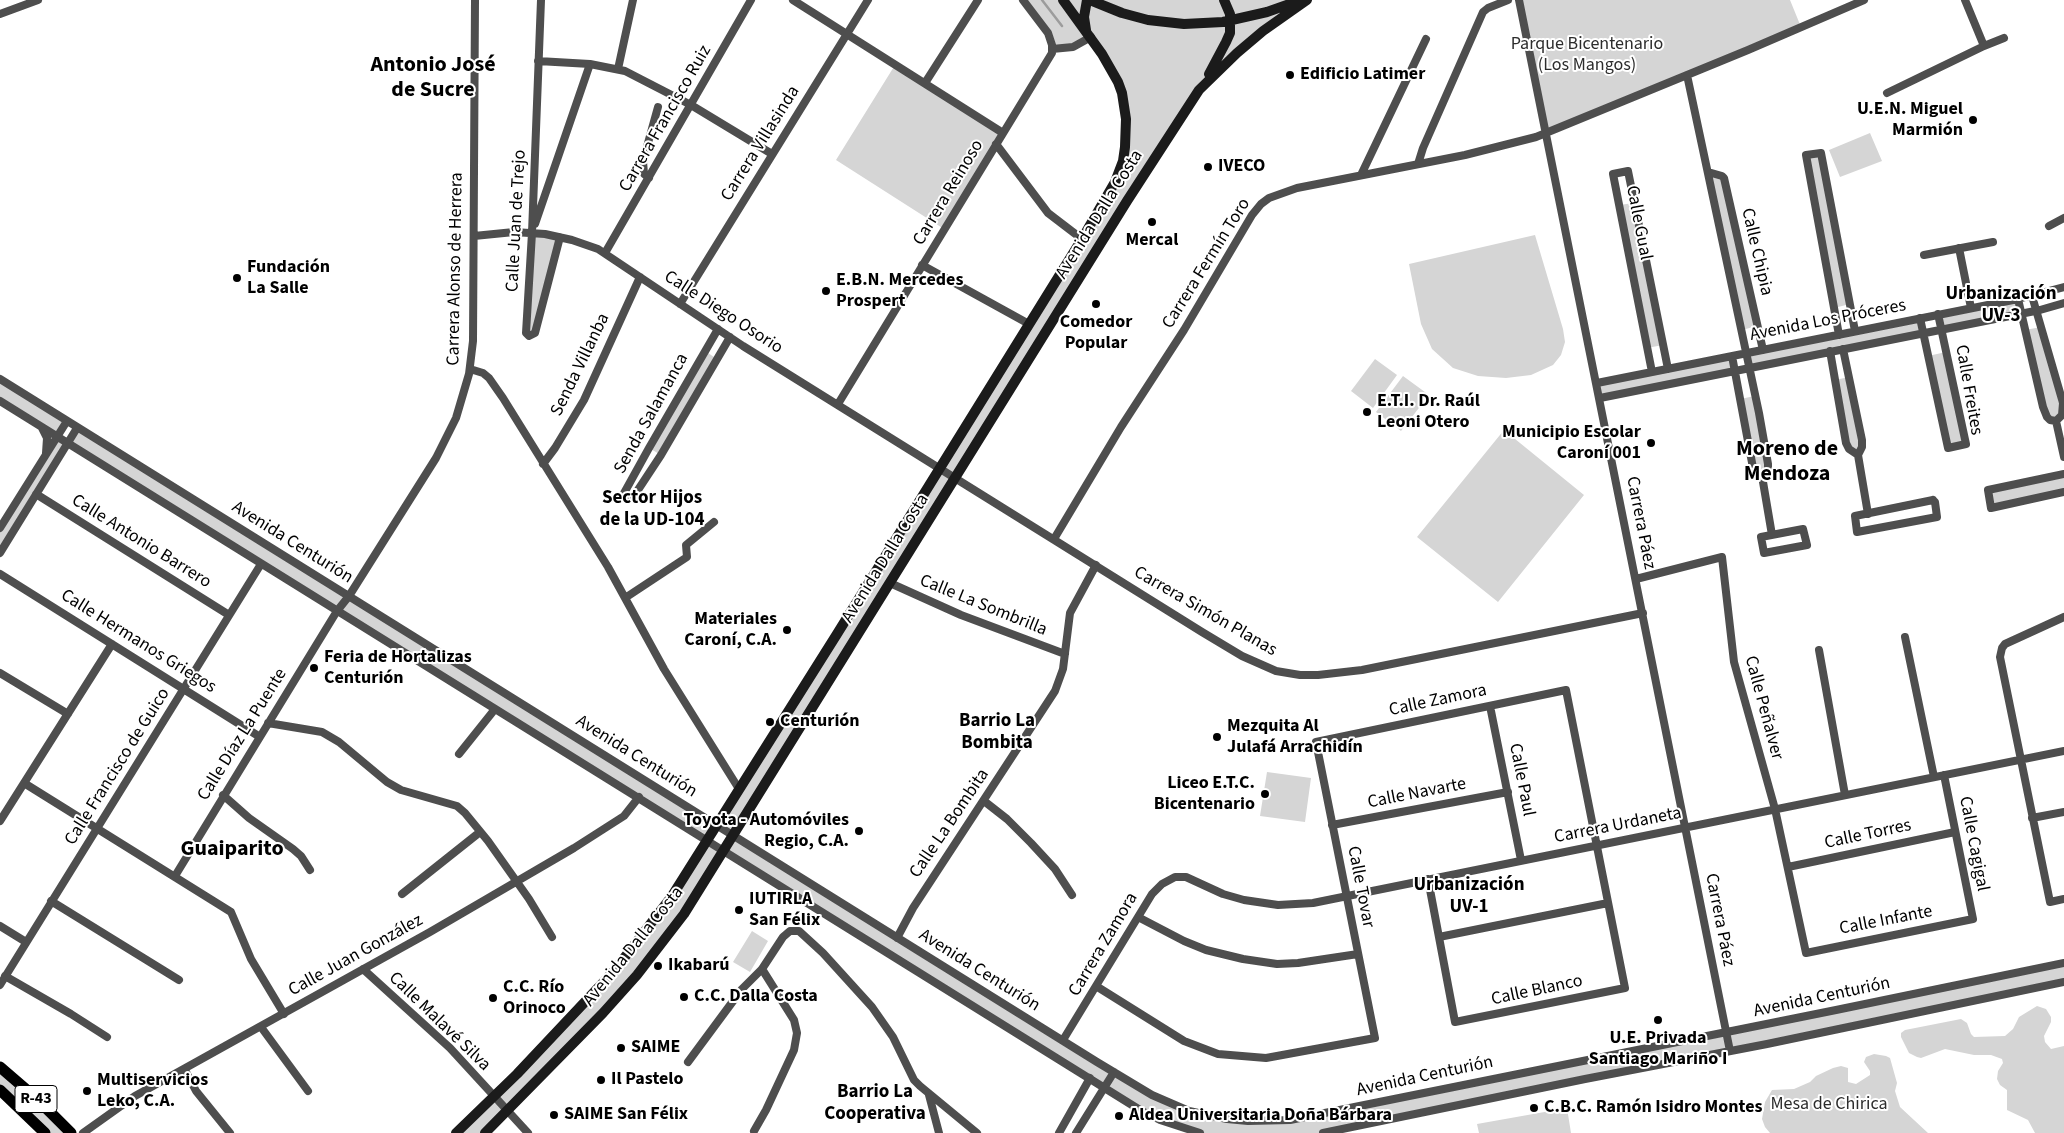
<!DOCTYPE html>
<html>
<head>
<meta charset="utf-8">
<style>
	body { margin:0 }
	canvas { display:block; background:#fff }
</style>
</head>
<body>
<canvas width="2064" height="1133"></canvas>
<script>
const ctx = document.querySelector('canvas').getContext('2d');
ctx.lineJoin = 'round';
function paint(path, color) {
  ctx.fillStyle = color;
  ctx.fill(path, 'evenodd');
}
function poly(rows) {
  const path = new Path2D();
  for (const r of rows) {
    path.moveTo(r[0], r[1]);
    for (let i = 2; i < r.length; i += 2) path.lineTo(r[i], r[i + 1]);
  }
  return path;
}
function stroke(path, color, width, dash) {
  ctx.strokeStyle = color;
  ctx.lineWidth = width;
  ctx.lineCap = dash ? 'butt' : 'round';
  ctx.setLineDash(dash || []);
  ctx.stroke(path);
}
function drawText(font, color, halo, rows, align = 'center') {
  ctx.font = font + ' "Source Sans 3",sans-serif';
  ctx.lineWidth = 4;
  ctx.setLineDash([]);
  ctx.textBaseline = 'middle';
  ctx.strokeStyle = halo;
  ctx.fillStyle = color;
  for (const [text, x, y, turn = 0] of rows) {
    ctx.save();
    ctx.translate(x, y);
    ctx.rotate((+turn || 0) * Math.PI / 180);
    ctx.textAlign = isNaN(turn) ? turn : align;
    if (halo) ctx.strokeText(text, 0, 0);
    ctx.fillText(text, 0, 0);
    ctx.restore();
  }
}
const green = poly([
	[1023,0,1307,0,1199,90,733,835,1097,1062,1189,1111,1270,1121,2064,963,2064,982,1323,1133,1200,1133,1160,1120,724,851,652,957,485,1133,456,1133,614,971,708,840,68,443,0,553,0,528,57,437,0,401,0,379,67,421,57,437,67,443,77,428,717,825,1119,173,1124,105,1091,38,1081,44,1052,45],
	[717,826,733,836,724,850,708,841],
	[1519,0,1790,0,1801,27,1546,133],
	[895,65,1003,133,944,229,836,160],
	[1870,133,1882,161,1840,177,1829,150],
	[1821,153,1850,304,1834,308,1806,155],
	[1708,172,1724,178,1757,326,1742,330],
	[1634,203,1663,345,1647,348,1619,205],
	[532,233,557,236,532,336,527,335],
	[1535,235,1563,329,1565,342,1561,355,1553,365,1531,375,1506,378,1478,376,1453,368,1432,349,1421,324,1409,264],
	[2018,299,2022,314,1942,330,1938,314],
	[1920,318,1924,333,1750,368,1747,353],
	[2041,327,2062,415,2050,420,2025,330],
	[705,351,717,359,661,455,649,448],
	[1946,352,1966,444,1948,448,1928,356],
	[1732,356,1735,371,1600,398,1597,383],
	[1375,359,1397,375,1373,408,1351,391],
	[1403,376,1429,395,1401,431,1376,412],
	[1849,377,1861,451,1849,449,1835,380],
	[1755,396,1766,473,1756,473,1740,399],
	[1504,430,1584,495,1498,602,1417,537],
	[2064,474,2064,492,1991,508,1988,490],
	[1267,772,1311,778,1305,822,1260,816],
	[752,931,768,941,750,972,733,962],
	[2037,1006,2046,1009,2051,1017,2051,1022,2044,1036,2045,1042,2051,1049,2064,1046,2064,1133,2035,1133,2028,1120,2007,1110,2007,1090,2000,1085,1997,1079,1998,1071,2003,1063,2002,1059,1991,1055,1974,1055,1945,1049,1921,1058,1917,1057,1909,1053,1901,1037,1901,1033,1905,1030,1961,1019,1967,1023,1971,1034,1974,1037,2005,1036,2013,1029,2019,1017],
	[1874,1054,1886,1056,1890,1058,1897,1083,1895,1091,1900,1107,1928,1133,1770,1133,1765,1127,1762,1119,1765,1102,1772,1090,1794,1089,1810,1082,1816,1076,1833,1068,1841,1066,1848,1068,1848,1082,1856,1084,1870,1075,1870,1071,1864,1062,1866,1057],
	[0,1067,71,1133,45,1133,0,1090],
	[1567,1108,1571,1133,1479,1133,1477,1124]
]);
const stream = poly([
	[1042,0,1062,26]
]);
const street = poly([
	[541,0,532,233,526,333,529,336,535,333,560,237],
	[793,0,1003,133],
	[1519,0,1730,1051],
	[0,14,38,0],
	[1984,46,2004,38],
	[1052,49,1073,47,1091,37],
	[538,61,590,64,625,71,691,105,772,154],
	[618,69,633,0],
	[1687,75,1759,413,1768,464,1768,470,1762,476],
	[925,83,978,0],
	[1887,93,1984,46,1965,0],
	[996,144,1048,213,1082,239],
	[1418,164,1423,148,1483,12,1488,8,1508,0],
	[1708,172,1722,176,1724,178,1763,350],
	[1361,175,1426,39],
	[649,178,644,174,643,161,658,107],
	[535,224,590,64],
	[2049,226,2064,218],
	[474,236,514,232,545,234,572,240,598,249,743,346,1202,632,1242,656,1276,671,1300,675,1318,675,1362,670,1643,613],
	[1959,248,1971,308],
	[605,253,751,0],
	[1924,255,1993,242],
	[922,265,1029,324],
	[2032,296,2063,403,2062,415,2056,421],
	[2018,299,2043,407,2047,417,2050,420,2056,421],
	[680,304,868,0],
	[1920,318,1948,448,1966,444,1938,314],
	[718,329,649,448,623,495,624,499,632,499,661,455,730,337],
	[1839,335,1806,155,1821,153,1855,331],
	[1843,349,1862,440,1862,447,1858,455,1868,514],
	[1830,351,1846,443,1849,449,1858,455],
	[1732,356,1753,468,1756,473,1762,476],
	[470,369,483,373,489,378,503,398,608,567,664,669,739,789],
	[1652,372,1613,174,1628,171,1668,369],
	[0,379,1097,1062,1152,1095,1189,1111,1227,1119,1248,1121,1290,1120,1836,1010,2064,963],
	[1597,383,2018,299,2064,287],
	[1600,398,2040,310,2064,303],
	[0,401,1140,1110,1160,1120,1200,1133],
	[838,404,1052,53,1052,45,1048,33,1023,0],
	[2056,421,2064,457],
	[42,428,47,438,46,453],
	[543,464,555,448,584,400,640,277],
	[2064,474,1988,490,1991,508,2064,492],
	[1762,476,1772,535],
	[36,494,229,615],
	[1933,500,1935,502,1937,517,1857,532,1855,516,1933,500],
	[0,528,67,421],
	[1803,529,1807,545,1764,553,1761,537,1803,529],
	[1054,539,1121,427,1184,330,1252,215,1261,204,1269,198,1297,188,1465,155,1536,137,1748,50,1864,0],
	[0,553,77,428],
	[0,574,260,737],
	[1636,579,1722,557,1734,662,1775,809,1806,953,1973,919,1944,775],
	[890,583,961,615,1065,654],
	[625,598,687,557,686,545,714,522],
	[2064,617,2005,644,2002,648,2000,657,2050,902,2064,899],
	[1905,637,1934,777],
	[1819,650,1845,795],
	[0,673,68,714],
	[1490,706,1521,860],
	[268,723,322,732,339,742,387,782,401,790,457,806,465,813,488,841,529,899,552,937],
	[459,754,495,709],
	[24,783,231,912,251,959,284,1014],
	[223,795,249,818,293,849,301,856,310,870],
	[984,801,1007,819,1031,843,1055,869,1072,895],
	[2032,818,2064,812],
	[0,821,112,644],
	[1332,825,1508,792],
	[1788,867,1955,832],
	[175,876,337,611,349,596,436,458,456,418,469,374,473,341,475,0],
	[402,894,480,832],
	[51,901,179,980],
	[1138,917,1184,941,1206,950,1243,959,1277,964,1298,963,1358,954],
	[0,926,26,942],
	[1439,937,1608,903],
	[897,938,913,908,1055,691,1063,669,1070,613,1096,565],
	[363,969,450,1048,528,1133],
	[5,976,71,1014,107,1037],
	[0,985,261,564],
	[1096,986,1184,1041,1218,1054,1266,1058,1375,1038,1316,742,1566,690,1625,988,1455,1022,1428,879],
	[261,1027,308,1091],
	[1063,1040,1152,894,1162,884,1175,877,1186,877,1223,894,1244,900,1278,905,1313,903,2064,751],
	[688,1062,742,989,762,969,783,937,790,931,799,931,823,953,872,1007,893,1037,914,1080,920,1086,977,1133],
	[185,1070,196,1091,230,1133],
	[929,1095,939,1133],
	[754,1131,766,1110,794,1050,797,1033,794,1020,762,969],
	[83,1133,135,1096,430,932,574,848,624,816,639,797],
	[1059,1133,1090,1078],
	[1076,1133,1114,1072],
	[1323,1133,1585,1079,1767,1044,2064,982]
]);
const secondary = poly([
	[1090,0,1122,13,1148,20,1184,24,1223,22,1267,12,1298,1],
	[1086,30,1084,17,1087,0],
	[1209,74,1226,42,1230,33,1230,14,1224,0],
	[456,1133,517,1074,614,971,672,896,837,634,1082,239,1115,182,1123,161,1125,147,1126,119,1122,93,1118,82,1102,54,1063,0],
	[485,1133,603,1013,637,975,684,914,1127,201,1199,90,1237,53,1263,31,1307,0]
]);
const primary = poly([
	[0,1067,36,1098,71,1133],
	[0,1090,45,1133]
]);
const markers = [
	[1290,75,5,"#000"],
	[1973,120,5,"#000"],
	[1208,167,5,"#000"],
	[1152,222,5,"#000"],
	[237,278,5,"#000"],
	[826,291,5,"#000"],
	[1096,304,5,"#000"],
	[1367,412,5,"#000"],
	[1651,443,5,"#000"],
	[787,630,5,"#000"],
	[314,668,5,"#000"],
	[770,722,5,"#000"],
	[1217,737,5,"#000"],
	[1265,794,5,"#000"],
	[859,831,5,"#000"],
	[739,910,5,"#000"],
	[658,966,5,"#000"],
	[684,997,5,"#000"],
	[493,998,5,"#000"],
	[1658,1020,5,"#000"],
	[621,1048,5,"#000"],
	[601,1080,5,"#000"],
	[87,1091,5,"#000"],
	[1534,1108,5,"#000"],
	[554,1115,5,"#000"],
	[1119,1116,5,"#000"]
];
const shields = [
	[36,1099,42]
];
const shieldNames = [
	["R-43",36,1099]
];
const parkNames = [
	["Parque Bicentenario",1587,45],
	["(Los Mangos)",1587,66],
	["Mesa de Chirica",1829,1105]
];
const poiNames = [
	["Edificio Latimer",1300,75],
	["U.E.N. Miguel",1963,110,"right"],
	["Marmión",1963,131,"right"],
	["IVECO",1218,167],
	["Mercal",1152,241,"center"],
	["Fundación",247,268],
	["La Salle",247,289],
	["E.B.N. Mercedes",836,281],
	["Prospert",836,302],
	["Comedor",1096,323,"center"],
	["Popular",1096,344,"center"],
	["E.T.I. Dr. Raúl",1377,402],
	["Leoni Otero",1377,423],
	["Municipio Escolar",1641,433,"right"],
	["Caroní 001",1641,454,"right"],
	["Materiales",777,620,"right"],
	["Caroní, C.A.",777,641,"right"],
	["Feria de Hortalizas",324,658],
	["Centurión",324,679],
	["Centurión",780,722],
	["Mezquita Al",1227,727],
	["Julafá Arrachidín",1227,748],
	["Liceo E.T.C.",1255,784,"right"],
	["Bicentenario",1255,805,"right"],
	["Toyota - Automóviles",849,821,"right"],
	["Regio, C.A.",849,842,"right"],
	["IUTIRLA",749,900],
	["San Félix",749,921],
	["Ikabarú",668,966],
	["C.C. Río",503,988],
	["Orinoco",503,1009],
	["C.C. Dalla Costa",694,997],
	["U.E. Privada",1658,1039,"center"],
	["Santiago Mariño I",1658,1060,"center"],
	["SAIME",631,1048],
	["Il Pastelo",611,1080],
	["Multiservicios",97,1081],
	["Leko, C.A.",97,1102],
	["C.B.C. Ramón Isidro Montes",1544,1108],
	["SAIME San Félix",564,1115],
	["Aldea Universitaria Doña Bárbara",1129,1116]
];
const streetNames = [
	["Carrera Francisco Ruiz",666,119,-60],
	["Carrera Villasinda",761,144,-58],
	["Carrera Reinoso",949,193,-59],
	["Avenida Dalla Costa",1100,215,-58],
	["Calle Juan de Trejo",517,221,-87],
	["Calle Gual",1638,223,79],
	["Calle Chipia",1756,252,77],
	["Carrera Fermín Toro",1207,264,-58],
	["Carrera Alonso de Herrera",456,269,-89],
	["Calle Diego Osorio",723,313,33],
	["Avenida Los Próceres",1828,321,-11],
	["Senda Villanba",581,365,-64],
	["Calle Freites",1968,390,80],
	["Senda Salamanca",652,414,-61],
	["Carrera Páez",1640,523,79],
	["Calle Antonio Barrero",141,542,32],
	["Avenida Centurión",292,543,32],
	["Avenida Dalla Costa",886,559,-58],
	["Calle La Sombrilla",983,606,22],
	["Carrera Simón Planas",1205,612,30],
	["Calle Hermanos Griegos",138,642,32],
	["Calle Zamora",1438,701,-12],
	["Calle Peñalver",1763,708,75],
	["Calle Díaz La Puente",243,735,-58],
	["Avenida Centurión",636,757,32],
	["Calle Francisco de Guico",118,767,-58],
	["Calle Paul",1521,780,79],
	["Calle Navarte",1417,794,-11],
	["Calle La Bombita",950,824,-56],
	["Carrera Urdaneta",1618,826,-11],
	["Calle Torres",1868,835,-12],
	["Calle Cagigal",1973,844,79],
	["Calle Tovar",1360,887,79],
	["Carrera Páez",1719,920,79],
	["Calle Infante",1886,921,-11],
	["Carrera Zamora",1104,945,-59],
	["Avenida Dalla Costa",634,947,-51],
	["Calle Juan González",356,956,-29],
	["Avenida Centurión",979,971,32],
	["Calle Blanco",1537,991,-12],
	["Avenida Centurión",1822,998,-12],
	["Calle Malavé Silva",439,1022,44],
	["Avenida Centurión",1425,1077,-12]
];
const neighbourhoodNames = [
	["Urbanización",2001,295],
	["UV-3",2001,317],
	["Sector Hijos",652,499],
	["de la UD-104",652,521],
	["Barrio La",997,722],
	["Bombita",997,744],
	["Urbanización",1469,886],
	["UV-1",1469,908],
	["Barrio La",875,1093],
	["Cooperativa",875,1115]
];
const districtNames = [
	["Antonio José",433,66],
	["de Sucre",433,91],
	["Moreno de",1787,450],
	["Mendoza",1787,475],
	["Guaiparito",232,850]
];
paint(green, '#d5d5d5');
stroke(stream, '#9c9c9c', 2.5);
stroke(street, '#4e4e4e', 8);
stroke(secondary, '#1b1b1b', 10);
stroke(primary, '#000', 11);
for (const [x, y, r, color] of markers) {
  const dot = new Path2D();
  dot.arc(x, y, r, 0, 2 * Math.PI);
  ctx.fillStyle = color;
  ctx.fill(dot);
  stroke(dot, '#fff', 2);
}
for (const [x, y, w] of shields) {
  const box = new Path2D();
  box.roundRect(x - w / 2, y - 13.5, w, 27, 4);
  ctx.fillStyle = '#fff';
  ctx.fill(box);
  stroke(box, '#000', 1);
}
drawText('bold 16px', '#000', null, shieldNames);
drawText('18px', '#2c2c2c', '#fff', parkNames);
drawText('bold 18px', '#000', '#fff', poiNames, 'left');
drawText('18px', '#000', '#fff', streetNames);
drawText('bold 19px', '#000', '#fff', neighbourhoodNames);
drawText('bold 22px', '#000', '#fff', districtNames);
</script>
</body>
</html>
